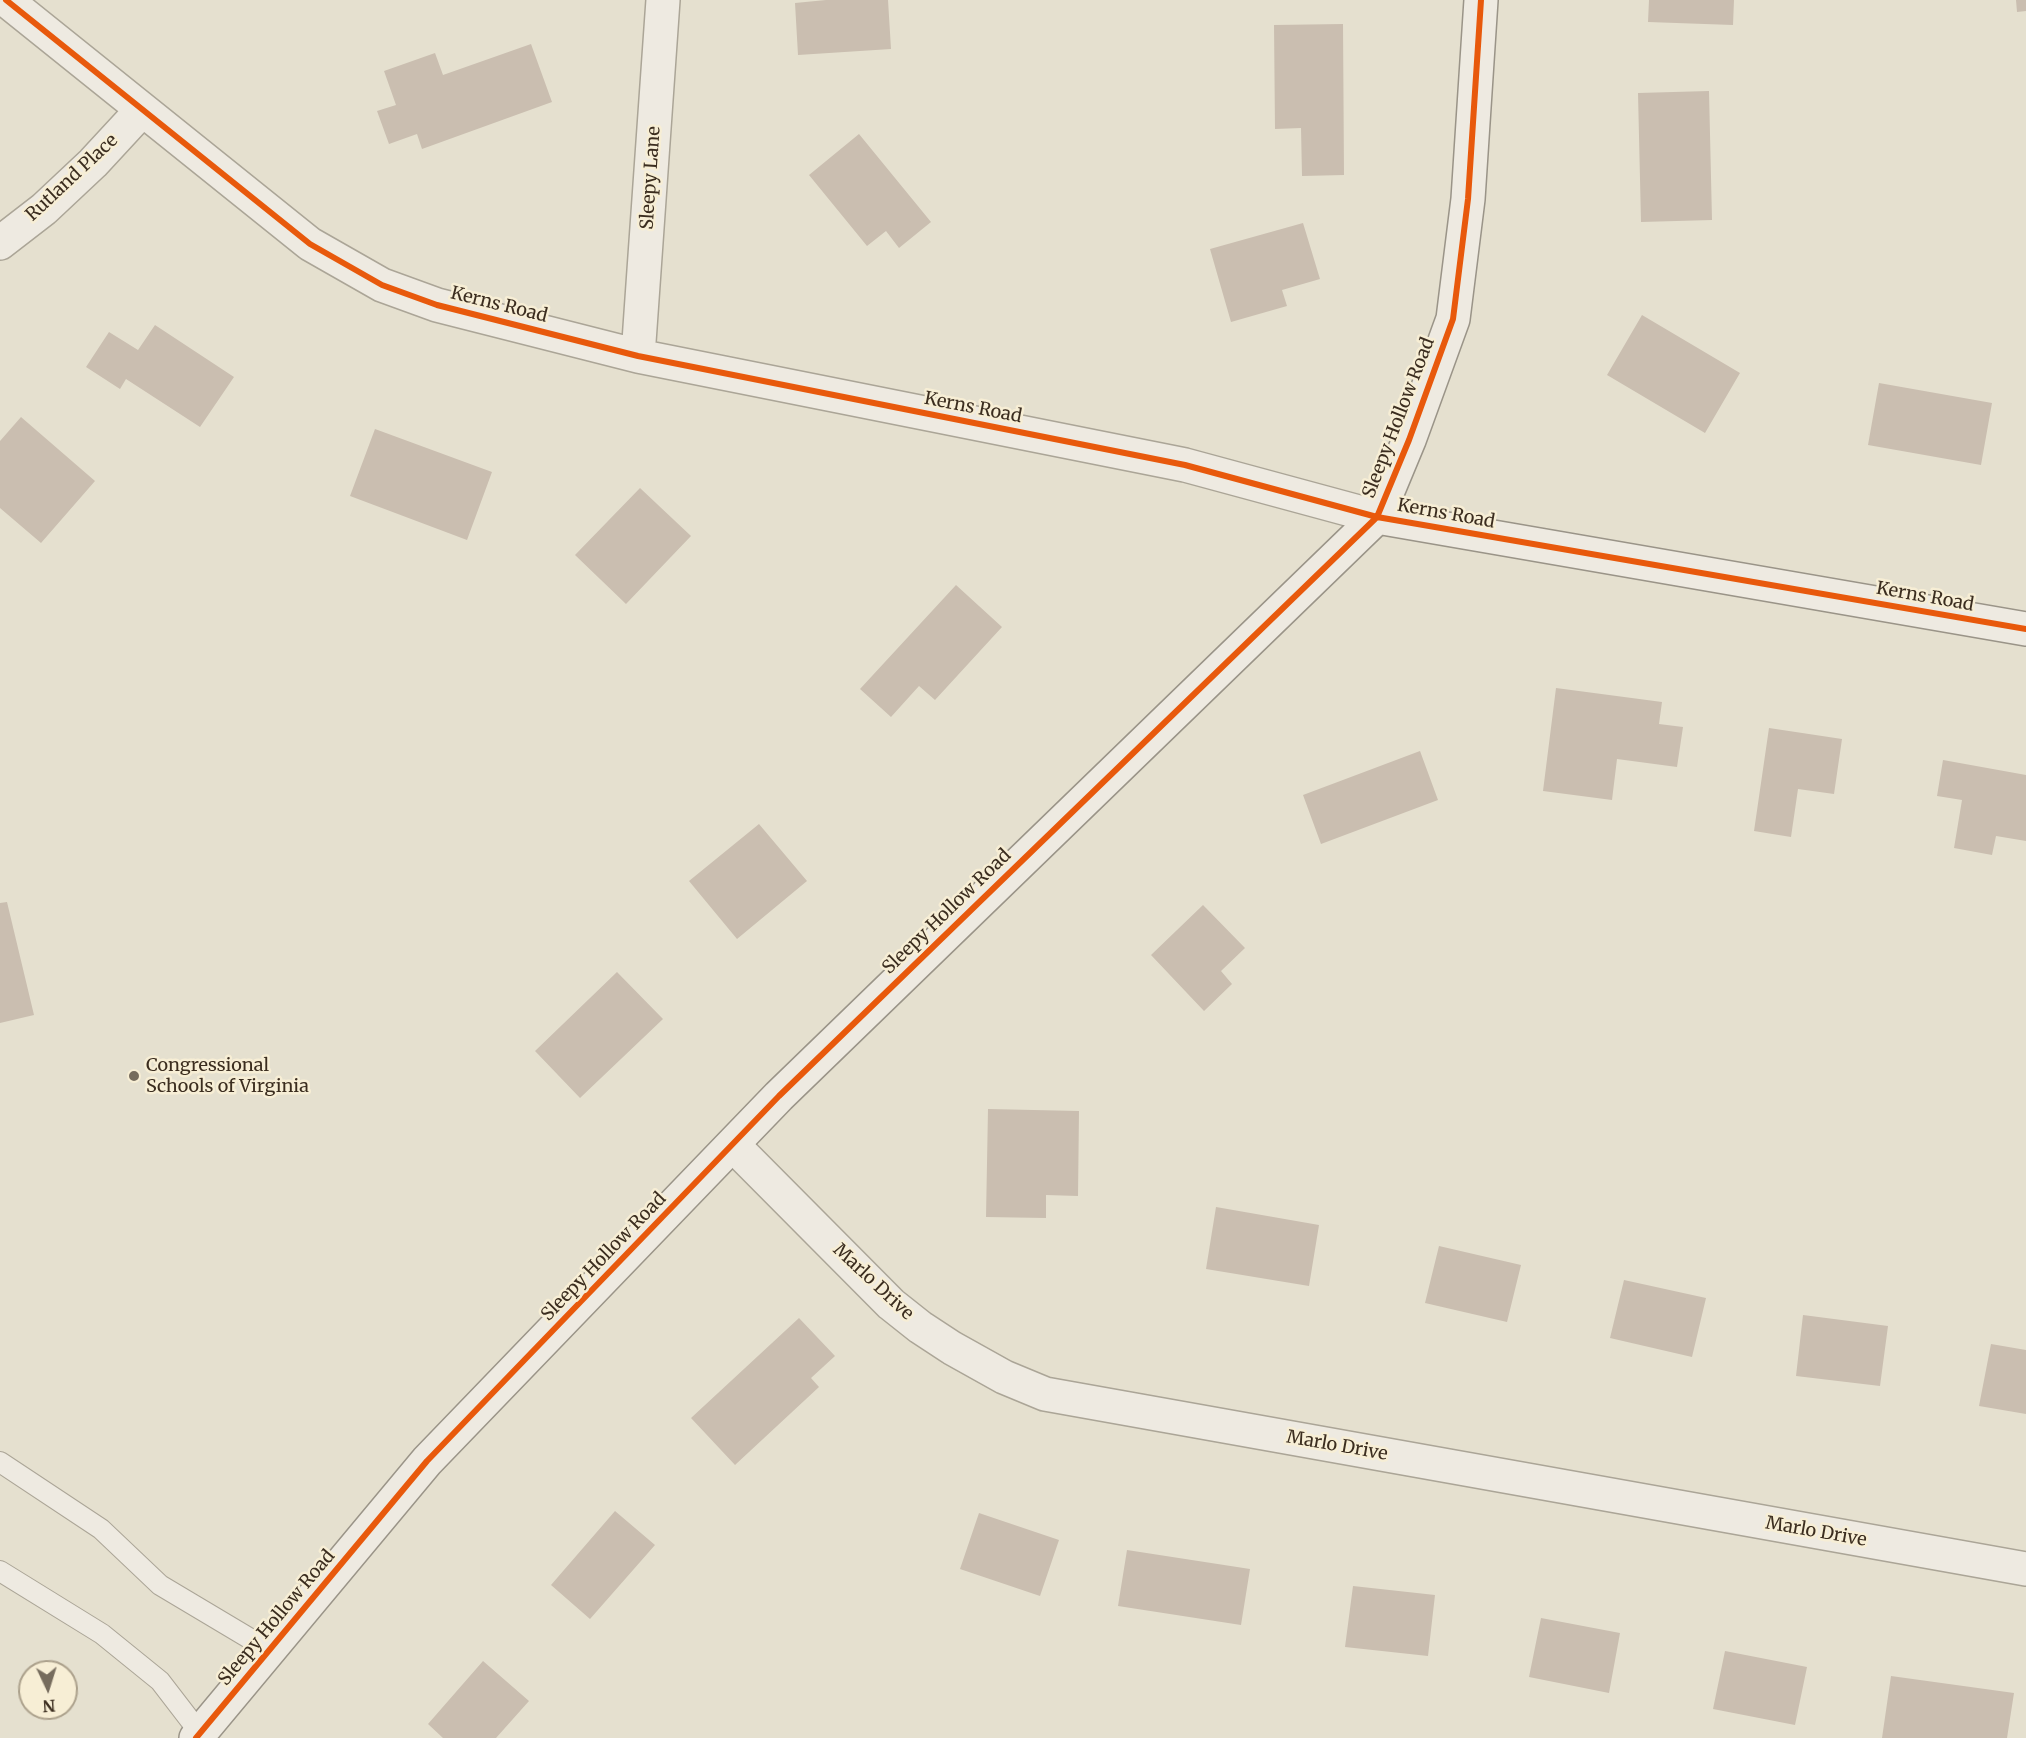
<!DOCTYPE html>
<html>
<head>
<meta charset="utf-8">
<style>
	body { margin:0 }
	#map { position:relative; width:2026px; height:1738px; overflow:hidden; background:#e5e0cf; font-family:Merriweather,serif }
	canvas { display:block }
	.north { position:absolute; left:18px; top:1660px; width:60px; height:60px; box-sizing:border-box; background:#f7eed5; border:2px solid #aca18c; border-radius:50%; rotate:176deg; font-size:16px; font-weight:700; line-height:24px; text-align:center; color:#3b2d1f }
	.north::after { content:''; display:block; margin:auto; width:21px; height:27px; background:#766c5d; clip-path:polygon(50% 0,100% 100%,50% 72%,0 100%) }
</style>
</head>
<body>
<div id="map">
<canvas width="2026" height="1738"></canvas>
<div class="north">N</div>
</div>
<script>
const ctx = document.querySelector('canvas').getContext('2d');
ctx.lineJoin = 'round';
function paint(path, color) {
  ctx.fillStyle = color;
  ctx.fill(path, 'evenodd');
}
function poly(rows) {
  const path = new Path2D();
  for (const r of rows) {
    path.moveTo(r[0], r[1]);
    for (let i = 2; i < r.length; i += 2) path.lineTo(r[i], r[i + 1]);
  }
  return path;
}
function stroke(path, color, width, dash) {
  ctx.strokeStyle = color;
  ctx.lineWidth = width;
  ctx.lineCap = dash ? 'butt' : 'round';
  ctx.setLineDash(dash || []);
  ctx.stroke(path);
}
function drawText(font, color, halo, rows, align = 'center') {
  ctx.font = font + ' Merriweather,serif';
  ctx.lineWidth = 5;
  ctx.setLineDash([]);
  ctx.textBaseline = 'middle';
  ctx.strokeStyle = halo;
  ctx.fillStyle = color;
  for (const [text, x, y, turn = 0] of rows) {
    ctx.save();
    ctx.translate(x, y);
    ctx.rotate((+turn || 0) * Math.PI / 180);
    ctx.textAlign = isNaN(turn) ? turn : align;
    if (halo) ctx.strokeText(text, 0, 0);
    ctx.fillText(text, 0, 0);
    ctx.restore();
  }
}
const building = poly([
	[826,0,888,0,891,49,798,55,795,3],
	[1649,0,1734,0,1733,25,1648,22],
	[2016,0,2026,0,2026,11,2017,12],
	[1343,24,1344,175,1302,176,1301,128,1275,129,1274,25],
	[531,44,552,102,422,149,417,134,389,144,377,111,396,105,384,71,435,53,443,75],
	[1709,91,1712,220,1641,222,1638,93],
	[859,134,931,222,899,248,886,231,867,246,809,175],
	[1303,223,1320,279,1282,290,1287,306,1231,322,1210,249],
	[1642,315,1740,373,1705,433,1607,375],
	[155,325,234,377,200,427,126,379,120,389,86,367,109,332,138,350],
	[1879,383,1992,403,1981,465,1868,445],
	[21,417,95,481,41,543,0,508,0,441],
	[375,429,492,472,467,540,350,496],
	[640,488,691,536,626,604,575,555],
	[956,585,1002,627,935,700,919,686,891,717,860,689],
	[1556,688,1662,702,1659,724,1683,727,1677,767,1617,759,1612,800,1543,791],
	[1769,728,1842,739,1834,794,1798,789,1791,837,1754,831],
	[1420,751,1438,800,1321,844,1303,795],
	[1943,760,2026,775,2026,841,1996,836,1992,855,1954,848,1962,800,1937,796],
	[759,824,807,881,737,939,689,881],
	[7,902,34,1015,0,1023,0,903],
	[1203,905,1245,948,1221,971,1232,984,1204,1011,1151,955],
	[617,972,663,1019,580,1098,535,1051],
	[988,1109,1079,1111,1078,1196,1046,1195,1046,1218,986,1217],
	[1216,1207,1319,1225,1309,1286,1206,1269],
	[1439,1246,1521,1265,1507,1322,1425,1303],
	[1624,1280,1706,1298,1692,1357,1610,1338],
	[1803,1315,1888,1326,1880,1386,1796,1376],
	[799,1318,835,1356,811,1378,819,1387,735,1465,691,1418],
	[1991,1344,2026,1350,2026,1414,1979,1406],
	[615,1511,655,1545,590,1619,551,1585],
	[979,1513,1059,1540,1040,1596,960,1569],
	[1127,1550,1250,1569,1241,1625,1118,1606],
	[1353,1586,1435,1595,1428,1656,1345,1647],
	[1541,1618,1620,1633,1609,1693,1529,1677],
	[1725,1651,1807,1667,1795,1725,1713,1709],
	[483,1661,529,1701,496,1738,443,1738,428,1724],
	[1891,1676,2014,1693,2007,1738,1882,1738]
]);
const lane = poly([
	[0,1462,101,1529,160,1585,269,1650],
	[0,1571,102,1634,160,1681,200,1733]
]);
const street = poly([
	[6,0,310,244,382,285,437,305,638,356,1185,465,1377,517],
	[0,243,44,209,93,163,142,110],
	[638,356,663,0],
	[733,1145,891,1304,920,1327,952,1348,1004,1377,1045,1394,2026,1569]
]);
const secondary = poly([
	[1377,517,2026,629],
	[196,1738,427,1461,779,1096,1377,517,1409,440,1453,319,1468,199,1481,0]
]);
const cycleway = poly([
	[6,0,310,244,382,285,437,305,638,356,1185,465,1377,517,2026,629],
	[196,1738,427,1461,779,1096,1377,517,1409,440,1453,319,1468,199,1481,0]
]);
const markers = [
	[134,1076,6,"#766c5d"]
];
const streetNames = [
	["Rutland Place",72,178,-43],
	["Sleepy Lane",651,178,-86],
	["Kerns Road",499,305,14],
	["Kerns Road",973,408,11],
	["Sleepy Hollow Road",1399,418,-69],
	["Kerns Road",1446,514,10],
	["Kerns Road",1925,597,10],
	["Sleepy Hollow Road",947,912,-44],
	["Sleepy Hollow Road",604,1257,-46],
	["Marlo Drive",873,1282,43],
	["Marlo Drive",1337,1446,10],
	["Marlo Drive",1816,1532,10],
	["Sleepy Hollow Road",277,1618,-50]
];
const poiNames = [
	["Congressional",146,1066],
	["Schools of Virginia",146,1087]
];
paint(building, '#cabeb0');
stroke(lane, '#aba597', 22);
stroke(street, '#aba597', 36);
stroke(secondary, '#9a9488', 36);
stroke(lane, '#eeeae1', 20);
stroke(street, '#eeeae1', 33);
stroke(secondary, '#eeeae1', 33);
stroke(cycleway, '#e8590c', 6);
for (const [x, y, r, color] of markers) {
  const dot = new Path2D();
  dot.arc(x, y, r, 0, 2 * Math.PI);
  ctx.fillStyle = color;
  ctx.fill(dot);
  stroke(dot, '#f7eed5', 2);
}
drawText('18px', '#3b2d1f', '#f7eed5', streetNames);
drawText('18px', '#3b2d1f', '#f7eed5', poiNames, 'left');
</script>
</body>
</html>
